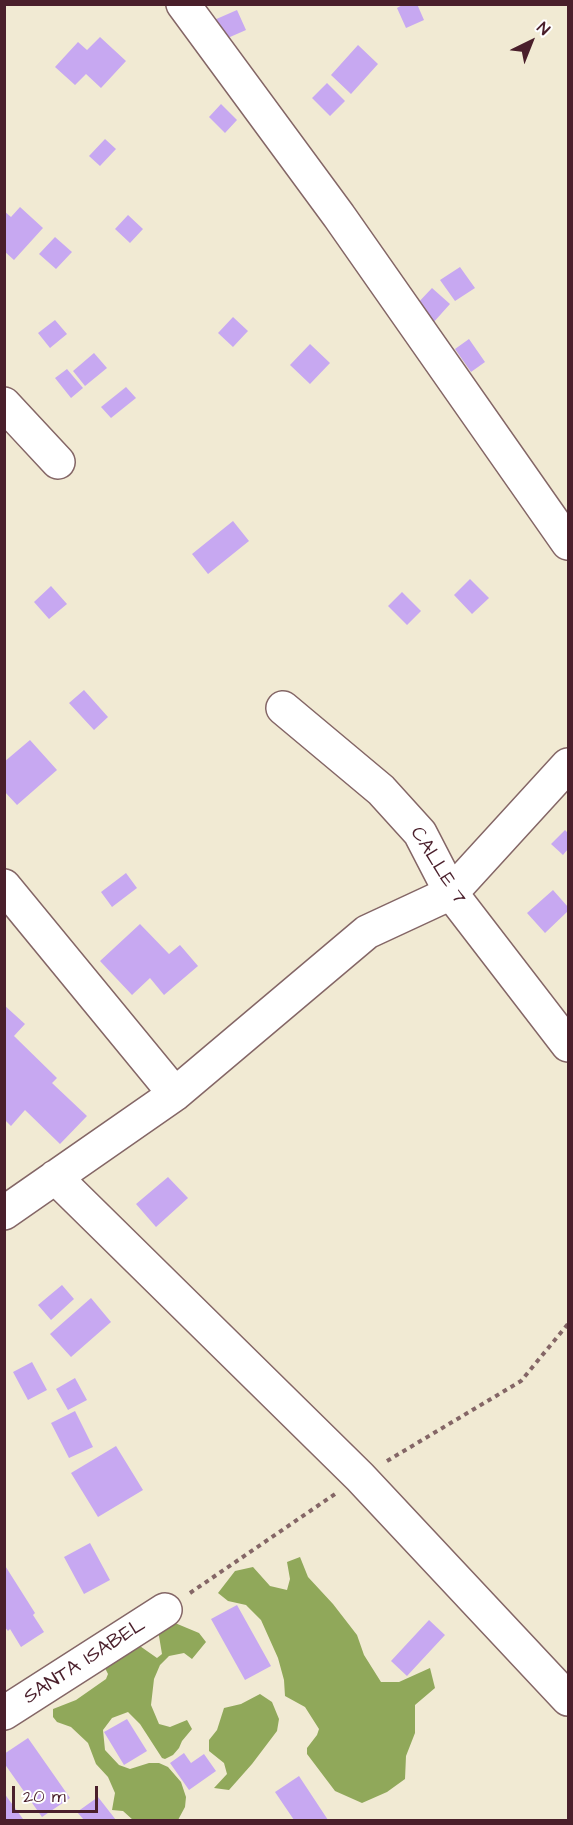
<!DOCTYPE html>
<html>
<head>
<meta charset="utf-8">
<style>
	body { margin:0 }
	#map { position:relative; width:573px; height:1825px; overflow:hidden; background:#f1ead3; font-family:"Architects Daughter",sans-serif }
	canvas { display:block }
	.frame { position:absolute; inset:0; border:6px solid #4a1f2b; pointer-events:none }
	.north { position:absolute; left:501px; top:12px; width:60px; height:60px; -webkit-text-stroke:4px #fff; paint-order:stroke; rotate:43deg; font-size:16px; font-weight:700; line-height:24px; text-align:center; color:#4a1f2b }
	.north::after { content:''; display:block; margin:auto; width:21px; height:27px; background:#4a1f2b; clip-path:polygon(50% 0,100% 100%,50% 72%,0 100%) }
	.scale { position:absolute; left:12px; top:1786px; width:86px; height:27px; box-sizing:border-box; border:3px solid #4a1f2b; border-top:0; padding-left:8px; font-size:18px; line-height:21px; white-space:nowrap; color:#4a1f2b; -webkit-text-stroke:4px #fff; paint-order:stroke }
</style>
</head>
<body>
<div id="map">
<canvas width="573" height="1825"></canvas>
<div class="frame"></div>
<div class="north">N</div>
<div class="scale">20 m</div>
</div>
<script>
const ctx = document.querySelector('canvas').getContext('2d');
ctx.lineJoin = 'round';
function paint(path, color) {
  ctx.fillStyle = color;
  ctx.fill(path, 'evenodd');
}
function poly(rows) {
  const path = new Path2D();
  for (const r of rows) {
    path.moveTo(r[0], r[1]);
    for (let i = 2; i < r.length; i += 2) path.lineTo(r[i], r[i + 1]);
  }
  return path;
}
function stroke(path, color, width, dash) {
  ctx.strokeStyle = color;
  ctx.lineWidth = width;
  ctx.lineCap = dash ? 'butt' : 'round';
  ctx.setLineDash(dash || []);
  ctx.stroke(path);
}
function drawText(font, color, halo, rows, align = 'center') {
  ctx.font = font + ' "Architects Daughter",sans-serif';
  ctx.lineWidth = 4.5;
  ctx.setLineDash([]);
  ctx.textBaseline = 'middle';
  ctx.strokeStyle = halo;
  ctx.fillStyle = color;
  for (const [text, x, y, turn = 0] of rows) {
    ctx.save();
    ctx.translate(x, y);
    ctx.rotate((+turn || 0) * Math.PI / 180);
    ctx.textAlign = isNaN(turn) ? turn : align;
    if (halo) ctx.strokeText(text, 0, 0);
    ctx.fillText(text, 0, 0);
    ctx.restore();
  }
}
const forest = poly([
	[300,1557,308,1577,333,1604,357,1635,364,1655,381,1682,399,1682,430,1668,435,1688,415,1705,415,1733,406,1756,405,1779,387,1792,362,1803,335,1791,307,1754,307,1748,317,1735,319,1729,305,1707,285,1696,284,1680,278,1658,261,1620,246,1605,228,1601,218,1593,235,1571,253,1567,270,1586,287,1590,290,1579,287,1562],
	[175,1623,199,1633,206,1642,192,1659,184,1653,169,1656,160,1665,154,1679,151,1705,159,1724,170,1727,187,1720,192,1729,182,1741,179,1748,173,1755,165,1759,162,1758,140,1724,128,1712,112,1718,103,1730,105,1750,119,1765,130,1769,149,1763,159,1763,168,1767,181,1782,186,1797,185,1807,178,1820,133,1820,123,1811,112,1810,115,1793,108,1777,96,1764,88,1743,71,1727,57,1722,53,1717,53,1709,76,1700,106,1679,108,1674,105,1668,116,1651,137,1644,157,1658,162,1654,158,1630],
	[260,1694,272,1702,279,1719,277,1731,252,1764,229,1790,214,1788,227,1774,224,1763,209,1751,209,1740,217,1730,224,1708,241,1704]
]);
const building = poly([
	[404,4,417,4,424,20,406,28,397,8],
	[237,10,246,30,214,44,205,24],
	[100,37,126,61,101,88,86,74,75,85,55,67,78,42,87,50],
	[358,45,378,64,351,94,331,75],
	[327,83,345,101,330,116,312,98],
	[221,104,237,120,225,133,209,117],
	[105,139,116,149,100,166,89,156],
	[20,207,43,228,14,260,4,251,4,211,11,217],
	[128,215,143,229,130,243,115,229],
	[55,237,72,252,56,269,39,254],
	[460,267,475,288,455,301,440,280],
	[432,288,450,304,432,324,414,307],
	[233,317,248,331,233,347,218,333],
	[55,320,67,334,50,348,38,333],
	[469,339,485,362,471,372,455,349],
	[310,344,330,363,310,384,290,365],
	[94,353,107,368,85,386,73,371],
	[67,369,83,388,71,398,55,378],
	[126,387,136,398,111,418,101,407],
	[233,521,249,541,208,574,192,554],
	[470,579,489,598,472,614,454,595],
	[51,586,67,604,49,619,34,602],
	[402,592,421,611,407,625,388,606],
	[84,690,108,717,94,730,69,703],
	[30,740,57,770,17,805,4,791,4,762],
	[565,830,568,833,568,849,563,855,551,844],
	[126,873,137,888,112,907,101,892],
	[553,890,568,907,568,911,545,933,527,913],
	[140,924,169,954,180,945,198,966,164,995,150,978,132,995,100,961],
	[4,1005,25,1024,14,1036,57,1078,52,1083,87,1116,60,1144,25,1110,11,1126,4,1119],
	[168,1177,188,1198,156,1227,136,1204],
	[62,1285,74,1299,51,1320,38,1305],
	[91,1298,111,1322,71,1357,50,1334],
	[32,1362,47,1390,28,1400,13,1372],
	[75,1378,87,1400,68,1410,56,1389],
	[75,1411,93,1447,69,1458,51,1423],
	[116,1446,143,1490,98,1517,71,1473],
	[90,1543,110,1580,84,1594,64,1557],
	[4,1564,35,1613,33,1615,44,1632,21,1647,10,1629,8,1631,4,1626],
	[237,1605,271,1666,245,1680,211,1619],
	[429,1620,445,1635,407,1676,391,1661],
	[127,1719,147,1751,124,1765,104,1732],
	[28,1738,70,1798,42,1817,4,1763,4,1754],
	[184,1753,191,1763,204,1754,216,1771,189,1790,170,1763],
	[299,1776,328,1820,294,1820,275,1792],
	[4,1793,23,1819,22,1820,4,1820],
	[98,1797,116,1820,84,1820,77,1812]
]);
const path = poly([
	[387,1461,521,1381,568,1324],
	[190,1593,335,1494]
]);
const minor = poly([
	[183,4,339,216,568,543],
	[4,404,58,462],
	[283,708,381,790,420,833,451,893,568,1045],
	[4,886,175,1094],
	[55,1177,360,1477,568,1699],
	[4,1213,175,1094,367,932,451,893,568,765],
	[4,1713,165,1610]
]);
const streetNames = [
	["CALLE 7",437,866,58],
	["SANTA ISABEL",85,1662,-33]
];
paint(forest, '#90a85a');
paint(building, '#c7a8f1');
stroke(minor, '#846666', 36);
stroke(path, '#846666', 4, [4.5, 4.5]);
stroke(minor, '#fff', 33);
drawText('20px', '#4a1f2b', '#fff', streetNames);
</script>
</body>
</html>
